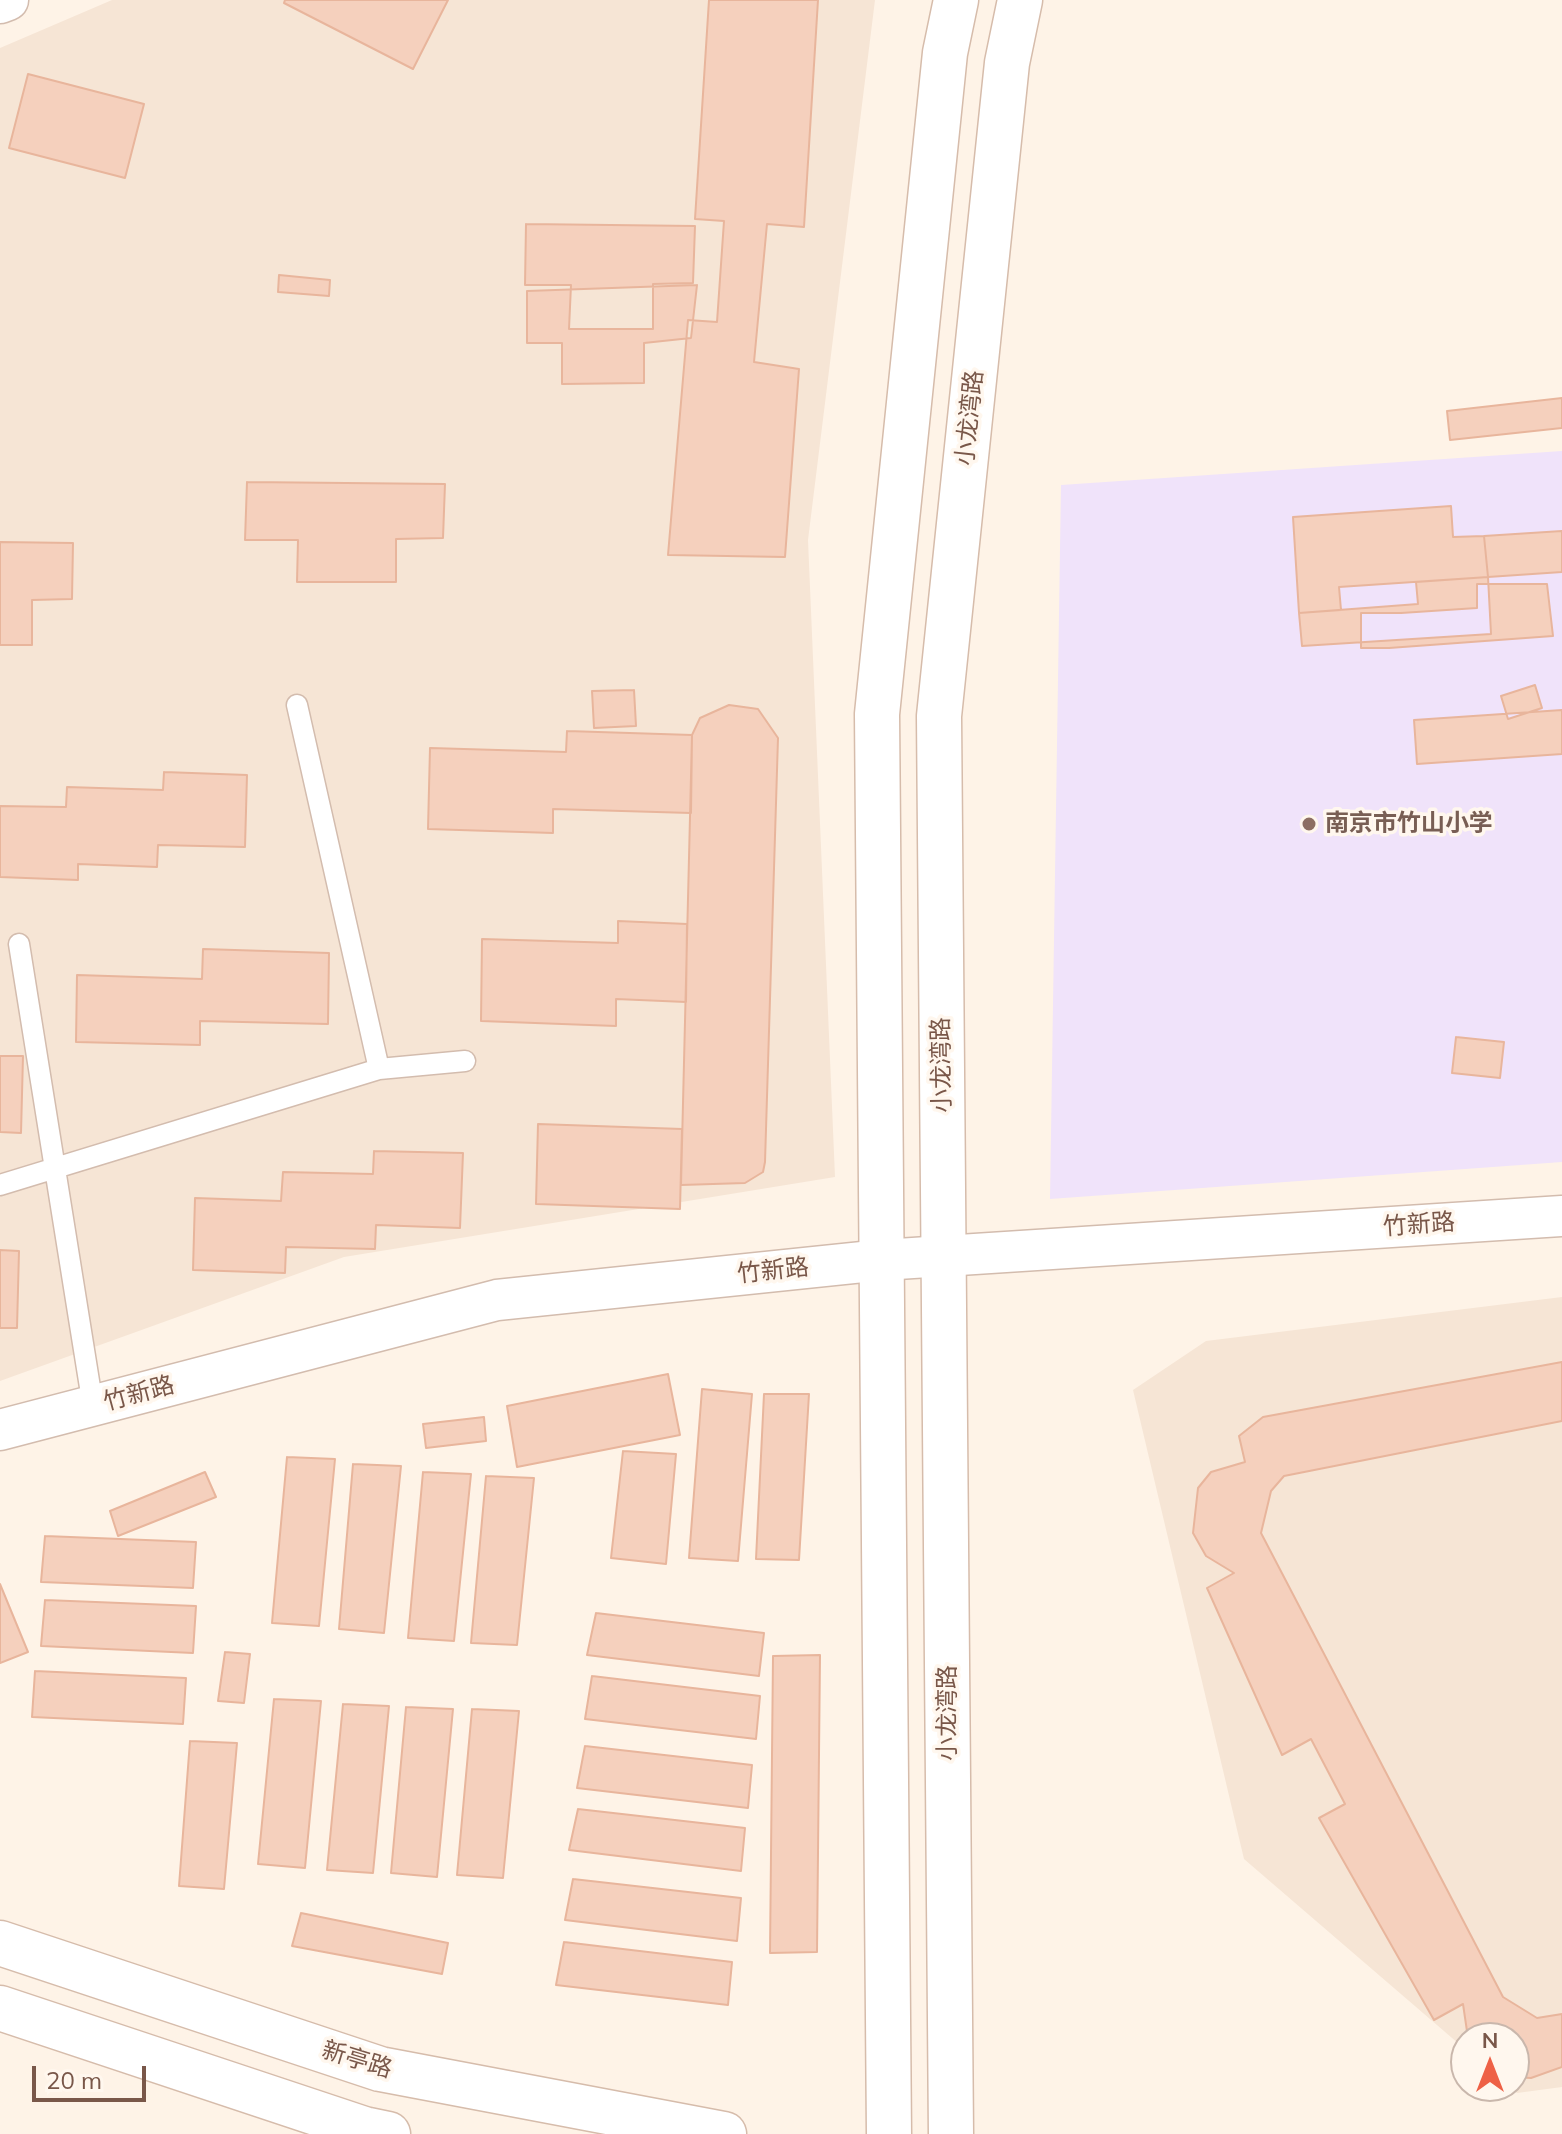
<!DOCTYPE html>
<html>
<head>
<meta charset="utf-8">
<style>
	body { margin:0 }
	#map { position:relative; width:1562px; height:2134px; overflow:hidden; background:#fef3e7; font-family:Mulish,sans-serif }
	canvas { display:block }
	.north { position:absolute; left:1450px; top:2022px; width:80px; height:80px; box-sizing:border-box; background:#fff7ee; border:2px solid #c9b7ac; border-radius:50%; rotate:0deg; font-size:22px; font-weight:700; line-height:32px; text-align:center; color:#795749 }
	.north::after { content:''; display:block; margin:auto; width:28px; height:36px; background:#ee6146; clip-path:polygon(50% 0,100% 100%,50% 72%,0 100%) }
	.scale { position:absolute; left:32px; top:2066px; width:114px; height:36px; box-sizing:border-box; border:4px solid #795749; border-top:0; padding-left:10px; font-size:24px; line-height:28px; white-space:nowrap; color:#795749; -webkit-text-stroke:6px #fff7ee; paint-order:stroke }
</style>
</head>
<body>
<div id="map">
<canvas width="1562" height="2134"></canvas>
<div class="north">N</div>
<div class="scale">20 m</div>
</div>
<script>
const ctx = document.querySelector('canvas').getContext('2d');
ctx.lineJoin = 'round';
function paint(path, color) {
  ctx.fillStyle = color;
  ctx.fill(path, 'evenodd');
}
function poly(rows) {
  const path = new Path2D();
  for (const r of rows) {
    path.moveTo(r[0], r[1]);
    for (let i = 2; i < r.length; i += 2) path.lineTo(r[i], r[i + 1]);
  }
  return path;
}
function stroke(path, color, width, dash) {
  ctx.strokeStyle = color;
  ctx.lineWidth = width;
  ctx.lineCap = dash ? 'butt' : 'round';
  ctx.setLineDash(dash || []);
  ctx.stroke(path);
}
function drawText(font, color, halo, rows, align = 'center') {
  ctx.font = font + ' Mulish,"Noto Sans SC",sans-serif';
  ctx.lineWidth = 7;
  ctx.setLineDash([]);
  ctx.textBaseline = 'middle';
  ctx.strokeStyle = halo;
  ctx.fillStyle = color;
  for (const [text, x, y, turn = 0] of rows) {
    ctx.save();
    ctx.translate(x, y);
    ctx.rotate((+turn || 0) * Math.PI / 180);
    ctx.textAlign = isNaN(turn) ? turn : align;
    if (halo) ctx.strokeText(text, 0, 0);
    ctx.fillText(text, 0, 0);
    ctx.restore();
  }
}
const residential = poly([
	[112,0,875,0,808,540,835,1177,344,1257,0,1381,0,48],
	[1562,1297,1562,2087,1517,2093,1508,2086,1514,2086,1514,2038,1466,2038,1466,2050,1244,1859,1133,1390,1206,1341]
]);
const education = poly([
	[1562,451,1562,1162,1050,1199,1061,485]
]);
const building = poly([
	[285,0,448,0,413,69,284,3,285,0],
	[709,0,818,0,804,227,767,224,754,362,799,369,785,557,668,555,688,320,717,322,724,221,695,219,709,0],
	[28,74,144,104,125,178,9,148,28,74],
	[526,224,695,226,693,283,653,284,653,329,569,329,571,285,525,285,526,224],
	[279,275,330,280,329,296,278,292,279,275],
	[697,285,691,338,644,343,644,383,562,384,562,343,527,343,527,291,697,285],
	[1562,398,1562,428,1450,440,1447,411,1562,398],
	[247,482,445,484,443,538,396,539,396,582,297,582,298,540,245,540,247,482],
	[1451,506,1453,537,1484,536,1488,577,1339,587,1341,610,1299,613,1293,517,1451,506],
	[1562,531,1562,572,1488,577,1484,536,1562,531],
	[0,542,73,543,72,599,32,600,32,645,0,645,0,542],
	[1488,577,1491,634,1302,646,1299,613,1418,604,1416,582,1488,577],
	[1477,584,1547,584,1553,636,1389,648,1361,648,1361,613,1401,613,1477,608,1477,584],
	[1535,685,1542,708,1508,719,1501,696,1535,685],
	[634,690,636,726,594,728,592,691,634,690],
	[729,705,758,709,778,738,765,1162,763,1172,745,1183,681,1185,692,735,700,718,729,705],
	[1562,710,1562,754,1417,764,1414,720,1562,710],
	[567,731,692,735,691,813,553,809,553,833,428,829,430,748,566,752,567,731],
	[164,772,247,775,245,847,158,845,157,867,78,864,78,880,0,877,0,806,66,807,67,787,163,790,164,772],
	[618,921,687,924,686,1002,616,999,616,1026,481,1021,482,939,618,943,618,921],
	[203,949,329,953,328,1024,200,1021,200,1045,76,1042,77,975,202,979,203,949],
	[1456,1037,1504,1042,1500,1078,1452,1073,1456,1037],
	[0,1056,23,1056,21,1133,0,1132,0,1056],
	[538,1124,682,1129,680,1209,536,1204,538,1124],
	[374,1151,463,1153,460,1228,376,1225,375,1249,286,1247,285,1273,193,1270,195,1198,281,1201,283,1172,373,1174,374,1151],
	[0,1250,19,1251,17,1328,0,1328,0,1250],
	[1562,1362,1562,1421,1284,1476,1271,1491,1261,1533,1503,1997,1537,2018,1562,2014,1562,2067,1531,2078,1514,2077,1514,2038,1468,2038,1463,2004,1434,2020,1319,1818,1345,1804,1311,1739,1282,1755,1207,1588,1234,1573,1206,1556,1193,1533,1198,1488,1211,1472,1245,1462,1239,1436,1263,1417,1562,1362],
	[668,1374,680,1435,517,1467,507,1406,668,1374],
	[702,1389,752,1394,738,1561,689,1558,702,1389],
	[764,1394,809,1394,799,1560,756,1559,764,1394],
	[484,1417,486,1441,426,1448,423,1424,484,1417],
	[623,1451,676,1454,666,1564,611,1558,623,1451],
	[287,1457,335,1459,319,1626,272,1623,287,1457],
	[353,1464,401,1466,384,1633,339,1629,353,1464],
	[205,1472,216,1497,118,1536,110,1511,205,1472],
	[423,1472,471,1474,454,1641,408,1638,423,1472],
	[486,1476,534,1478,517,1645,471,1643,486,1476],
	[45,1536,196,1542,193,1588,41,1582,45,1536],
	[0,1584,28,1652,0,1663,0,1584],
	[45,1600,196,1606,193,1653,41,1646,45,1600],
	[596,1613,764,1633,759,1676,587,1655,596,1613],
	[225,1652,250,1654,244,1703,218,1701,225,1652],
	[820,1655,817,1952,770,1953,773,1656,820,1655],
	[35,1671,186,1678,183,1724,32,1717,35,1671],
	[592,1676,760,1696,756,1739,585,1719,592,1676],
	[274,1699,321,1701,305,1868,258,1864,274,1699],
	[343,1704,389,1706,373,1873,327,1870,343,1704],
	[406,1707,453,1709,437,1877,391,1873,406,1707],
	[472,1709,519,1711,503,1878,457,1875,472,1709],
	[190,1741,237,1743,224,1889,179,1886,190,1741],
	[585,1746,752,1765,748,1808,577,1788,585,1746],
	[578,1809,745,1828,741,1871,569,1850,578,1809],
	[573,1879,741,1898,737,1941,565,1920,573,1879],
	[301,1913,448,1943,442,1974,292,1946,301,1913],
	[564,1942,732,1962,728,2005,556,1985,564,1942]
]);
const service = poly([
	[297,705,379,1069],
	[19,944,93,1406],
	[0,1185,379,1069,465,1061]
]);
const minor = poly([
	[0,3,8,0],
	[0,1430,497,1300,882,1260,1562,1216]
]);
const secondary = poly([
	[0,1943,380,2069,724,2134],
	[0,2008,364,2129,388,2134],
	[889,2134,877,714,945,53,956,0],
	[951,2134,939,716,1007,63,1020,0]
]);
const markers = [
	[1309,824,8,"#8d6e63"]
];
const streetNames = [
	["小龙湾路",970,418,-84],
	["小龙湾路",942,1065,-91],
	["竹新路",1419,1225,-4],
	["竹新路",773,1271,-6],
	["竹新路",139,1394,-15],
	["小龙湾路",948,1713,-90],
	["新亭路",357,2060,17]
];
const educationNames = [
	["南京市竹山小学",1325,824]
];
paint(residential, '#f6e5d5');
paint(education, '#f0e3fa');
paint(building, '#f5d0bd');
stroke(building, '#e8b59c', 2);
stroke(service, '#d3bcae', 23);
stroke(minor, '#d3bcae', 43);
stroke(secondary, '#d6bcab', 47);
stroke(service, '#fff', 20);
stroke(minor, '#fff', 40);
stroke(secondary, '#fff', 44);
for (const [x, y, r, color] of markers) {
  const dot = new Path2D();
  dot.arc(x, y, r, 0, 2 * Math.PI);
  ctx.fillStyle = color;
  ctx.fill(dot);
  stroke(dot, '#fff7ee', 3);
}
drawText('24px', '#795749', '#fff7ee', streetNames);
drawText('bold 24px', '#785e54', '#fff7ee', educationNames, 'left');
</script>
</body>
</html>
